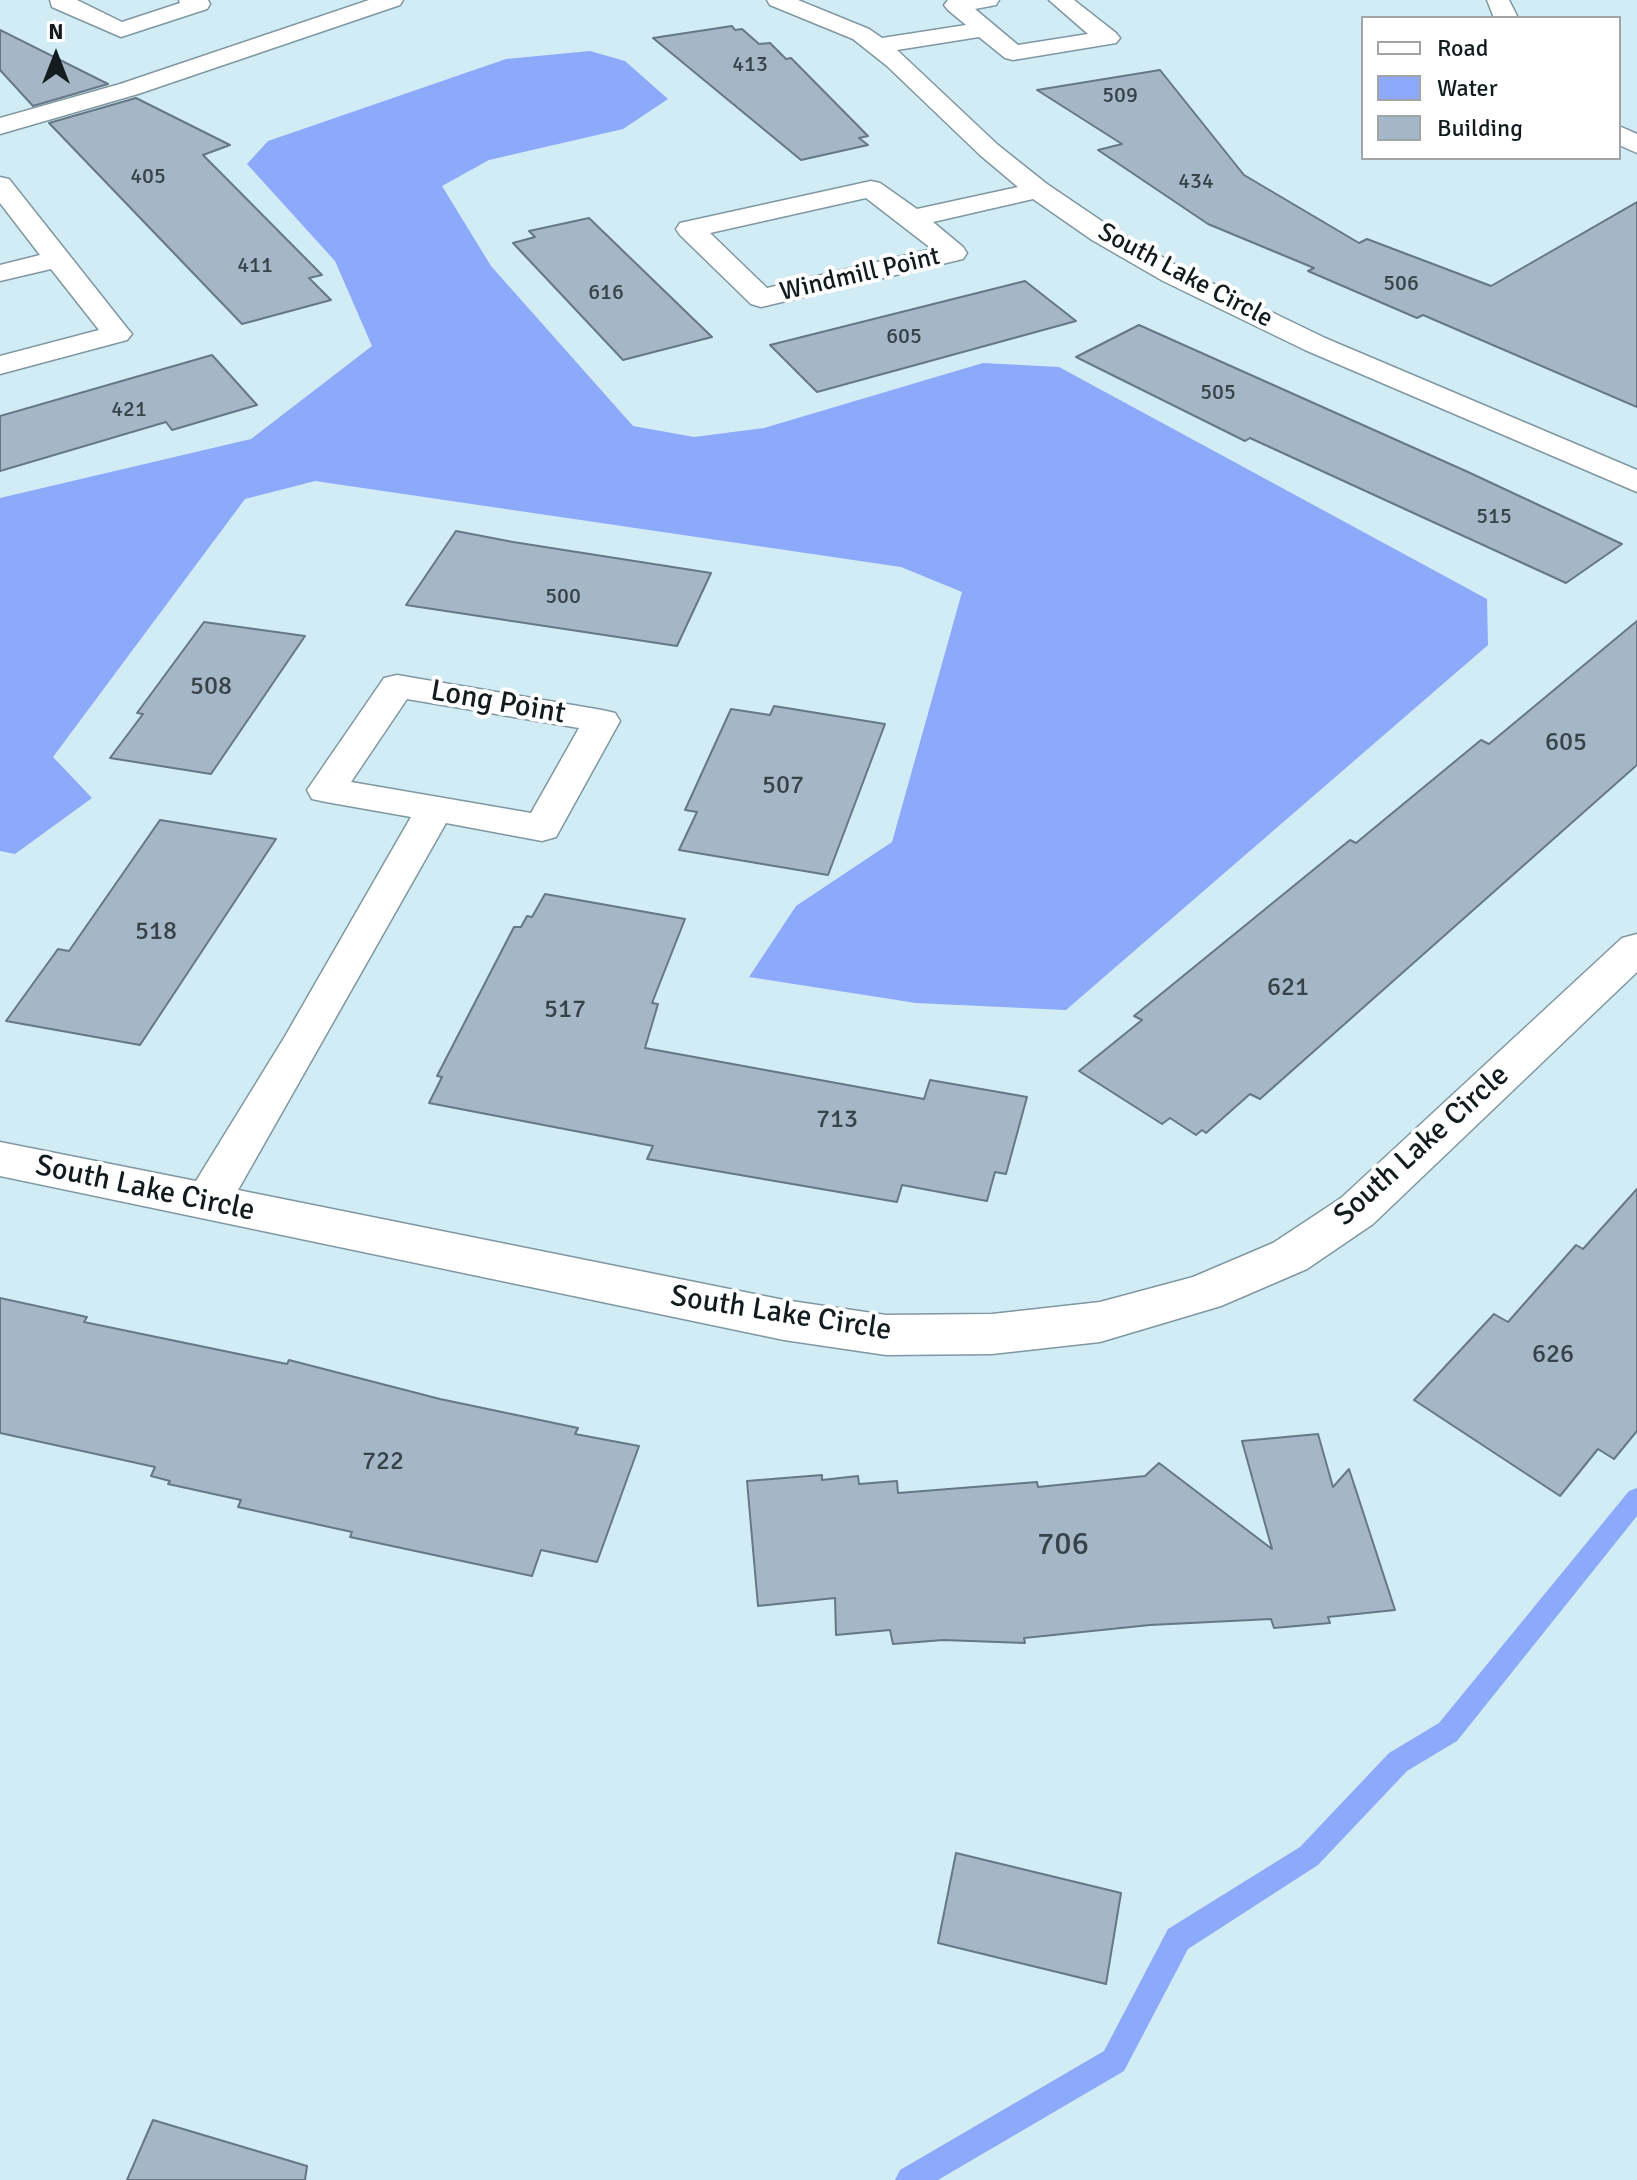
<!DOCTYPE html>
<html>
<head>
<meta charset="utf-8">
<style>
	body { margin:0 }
	#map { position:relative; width:1637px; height:2180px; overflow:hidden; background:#d2ecf5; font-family:Signika,sans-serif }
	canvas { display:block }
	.legend { position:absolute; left:1361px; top:16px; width:260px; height:144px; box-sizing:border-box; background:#fff; border:2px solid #a0a4a5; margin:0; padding:10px 14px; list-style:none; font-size:24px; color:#121c1f }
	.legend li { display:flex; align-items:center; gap:16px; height:40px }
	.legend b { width:40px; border:2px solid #a0a4a5 }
	.north { position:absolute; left:16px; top:16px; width:80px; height:80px; -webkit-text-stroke:6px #fff; paint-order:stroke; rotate:0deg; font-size:22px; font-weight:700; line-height:32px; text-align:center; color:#121c1f }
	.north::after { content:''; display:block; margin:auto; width:28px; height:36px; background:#121c1f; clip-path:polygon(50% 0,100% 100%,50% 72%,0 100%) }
</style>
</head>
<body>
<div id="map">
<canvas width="1637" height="2180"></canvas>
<ul class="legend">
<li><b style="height:10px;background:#fff"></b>Road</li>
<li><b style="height:22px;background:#8da9fa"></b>Water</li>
<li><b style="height:22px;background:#a5b7c7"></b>Building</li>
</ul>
<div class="north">N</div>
</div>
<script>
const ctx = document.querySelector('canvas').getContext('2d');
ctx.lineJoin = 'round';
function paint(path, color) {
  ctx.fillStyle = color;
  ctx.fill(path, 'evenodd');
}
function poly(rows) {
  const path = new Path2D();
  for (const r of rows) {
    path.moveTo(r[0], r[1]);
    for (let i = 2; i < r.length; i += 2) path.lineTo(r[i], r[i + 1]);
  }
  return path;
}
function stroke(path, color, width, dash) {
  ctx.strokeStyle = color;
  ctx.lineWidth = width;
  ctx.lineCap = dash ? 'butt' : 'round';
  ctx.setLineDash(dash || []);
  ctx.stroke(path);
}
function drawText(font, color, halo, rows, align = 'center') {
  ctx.font = font + ' Signika,sans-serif';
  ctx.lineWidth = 8;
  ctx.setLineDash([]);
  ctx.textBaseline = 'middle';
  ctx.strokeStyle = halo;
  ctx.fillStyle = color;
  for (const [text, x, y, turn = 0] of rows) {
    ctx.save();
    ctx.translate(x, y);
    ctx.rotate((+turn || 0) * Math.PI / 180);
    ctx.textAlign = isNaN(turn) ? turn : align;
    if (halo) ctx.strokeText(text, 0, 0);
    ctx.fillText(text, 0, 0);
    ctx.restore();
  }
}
const water = poly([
	[590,51,625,61,668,99,623,129,489,160,442,186,491,266,633,426,694,437,764,428,983,363,1059,367,1487,599,1488,645,1066,1010,916,1003,749,977,796,906,892,842,962,592,901,567,315,481,245,499,53,757,92,798,15,854,0,851,0,498,251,439,372,346,335,261,247,164,268,141,506,59]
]);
const stream = poly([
	[1637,1488,1637,1516,1457,1741,1407,1771,1318,1865,1188,1949,1124,2071,938,2180,895,2180,900,2170,1104,2051,1168,1929,1300,1847,1389,1753,1439,1723,1629,1491,1637,1488]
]);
const building = poly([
	[732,26,735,30,742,29,759,44,770,43,786,59,791,58,868,136,859,138,868,145,801,160,653,38,732,26],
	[0,30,108,84,33,106,0,70,0,30],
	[1160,70,1244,175,1359,243,1367,239,1491,286,1637,202,1637,407,1423,315,1417,318,1308,271,1314,268,1208,224,1098,150,1122,144,1037,90,1160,70],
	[136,98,230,145,203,155,322,275,309,278,331,300,242,324,49,123,136,98],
	[589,218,712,337,623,360,513,243,535,237,529,231,589,218],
	[1025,281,1076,321,817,392,770,345,1025,281],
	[1139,325,1468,472,1622,544,1566,583,1250,438,1245,441,1076,357,1139,325],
	[212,355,257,405,172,430,166,422,0,471,0,416,212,355],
	[456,531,513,542,711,573,677,646,406,605,456,531],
	[1637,621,1637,765,1260,1099,1250,1094,1206,1133,1202,1130,1196,1135,1170,1118,1162,1124,1079,1071,1142,1020,1134,1016,1350,840,1356,843,1481,740,1489,744,1637,621],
	[204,622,305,636,211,774,110,758,143,714,137,713,204,622],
	[774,706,885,724,828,875,679,850,697,812,685,810,731,709,770,715,774,706],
	[160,820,276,839,140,1045,6,1021,58,949,69,951,160,820],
	[545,894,685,919,652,1003,658,1004,645,1048,924,1099,930,1080,1027,1097,1006,1174,995,1172,987,1201,902,1185,897,1202,647,1159,653,1146,429,1103,442,1077,437,1076,514,927,521,927,527,916,532,917,545,894],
	[1637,1189,1637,1431,1614,1459,1598,1449,1560,1496,1414,1400,1494,1314,1508,1322,1576,1245,1583,1249,1637,1189],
	[0,1298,87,1317,84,1322,287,1364,289,1360,440,1399,578,1428,575,1434,639,1446,597,1562,541,1550,532,1576,350,1537,352,1532,238,1507,241,1500,168,1484,170,1481,151,1476,155,1467,0,1433,0,1298],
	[1318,1434,1333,1487,1349,1469,1395,1610,1328,1617,1330,1623,1274,1628,1271,1619,1150,1625,1024,1638,1025,1643,943,1640,893,1644,890,1630,836,1635,835,1598,758,1606,747,1481,822,1475,822,1480,858,1476,859,1484,897,1481,898,1493,1037,1482,1038,1487,1145,1476,1159,1463,1272,1549,1242,1441,1318,1434],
	[956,1853,1121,1893,1106,1984,938,1943,956,1853],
	[153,2120,307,2166,305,2180,127,2180,153,2120]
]);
const street = poly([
	[50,0,77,0,122,22,180,3,179,0,208,0,210,4,207,9,121,37,52,7,50,0],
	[369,0,403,0,400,5,138,94,0,134,0,118,120,84,369,0],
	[767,0,798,0,869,29,882,38,966,25,948,10,944,5,948,0,999,0,996,5,975,9,1018,45,1088,34,1049,0,1074,0,1116,33,1120,38,1116,43,1013,60,1005,58,979,37,897,50,998,145,1047,184,1112,228,1183,269,1325,338,1637,470,1637,492,1305,350,1163,281,1092,240,1033,199,933,222,963,247,967,253,963,259,761,307,751,304,680,235,676,229,680,223,871,181,880,183,917,209,1018,187,980,155,887,66,853,39,770,5,767,0],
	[866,198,932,249,767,288,710,233,866,198],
	[1487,0,1509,0,1518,18,1494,18,1487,0],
	[1619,126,1637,134,1637,153,1619,145,1619,126],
	[0,177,9,179,127,328,132,334,127,340,0,374,0,356,99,330,51,269,0,281,0,265,40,255,0,203,0,177],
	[397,675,602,710,615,713,620,721,556,837,542,841,446,823,238,1190,784,1300,886,1315,992,1314,1100,1302,1193,1277,1273,1243,1341,1198,1622,938,1637,934,1637,972,1373,1224,1307,1269,1221,1306,1100,1342,992,1354,886,1355,784,1340,0,1176,0,1142,196,1181,284,1038,411,817,326,802,312,799,307,790,384,678,397,675],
	[407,699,579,728,531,813,351,782,407,699]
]);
const farNumbernames = [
	["413",750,65],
	["509",1120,96],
	["405",148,177],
	["434",1196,182],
	["411",255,266],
	["506",1401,284],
	["616",606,293],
	["605",904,337],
	["505",1218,393],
	["421",129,410],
	["515",1494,517],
	["500",563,597]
];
const farStreetnames = [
	["Windmill Point",860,275,-13],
	["South Lake Circle",1185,276,28]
];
const numberNames = [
	["508",211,687],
	["605",1566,743],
	["507",783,786],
	["518",156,932],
	["621",1288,988],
	["517",565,1010],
	["713",837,1120],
	["626",1553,1355],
	["722",383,1462]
];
const streetNames = [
	["Long Point",498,703,10],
	["South Lake Circle",1422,1146,-42],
	["South Lake Circle",145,1189,12],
	["South Lake Circle",781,1314,9]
];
const nearNumbernames = [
	["706",1063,1546]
];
paint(water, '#8da9fa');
paint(stream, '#8da9fa');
paint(building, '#a5b7c7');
stroke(building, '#667786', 2);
stroke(street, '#7f97a0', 3);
paint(street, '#fff');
drawText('22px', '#374349', null, farNumbernames);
drawText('26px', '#121c1f', '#fff', farStreetnames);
drawText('26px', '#374349', null, numberNames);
drawText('30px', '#121c1f', '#fff', streetNames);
drawText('32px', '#374349', null, nearNumbernames);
</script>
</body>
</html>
